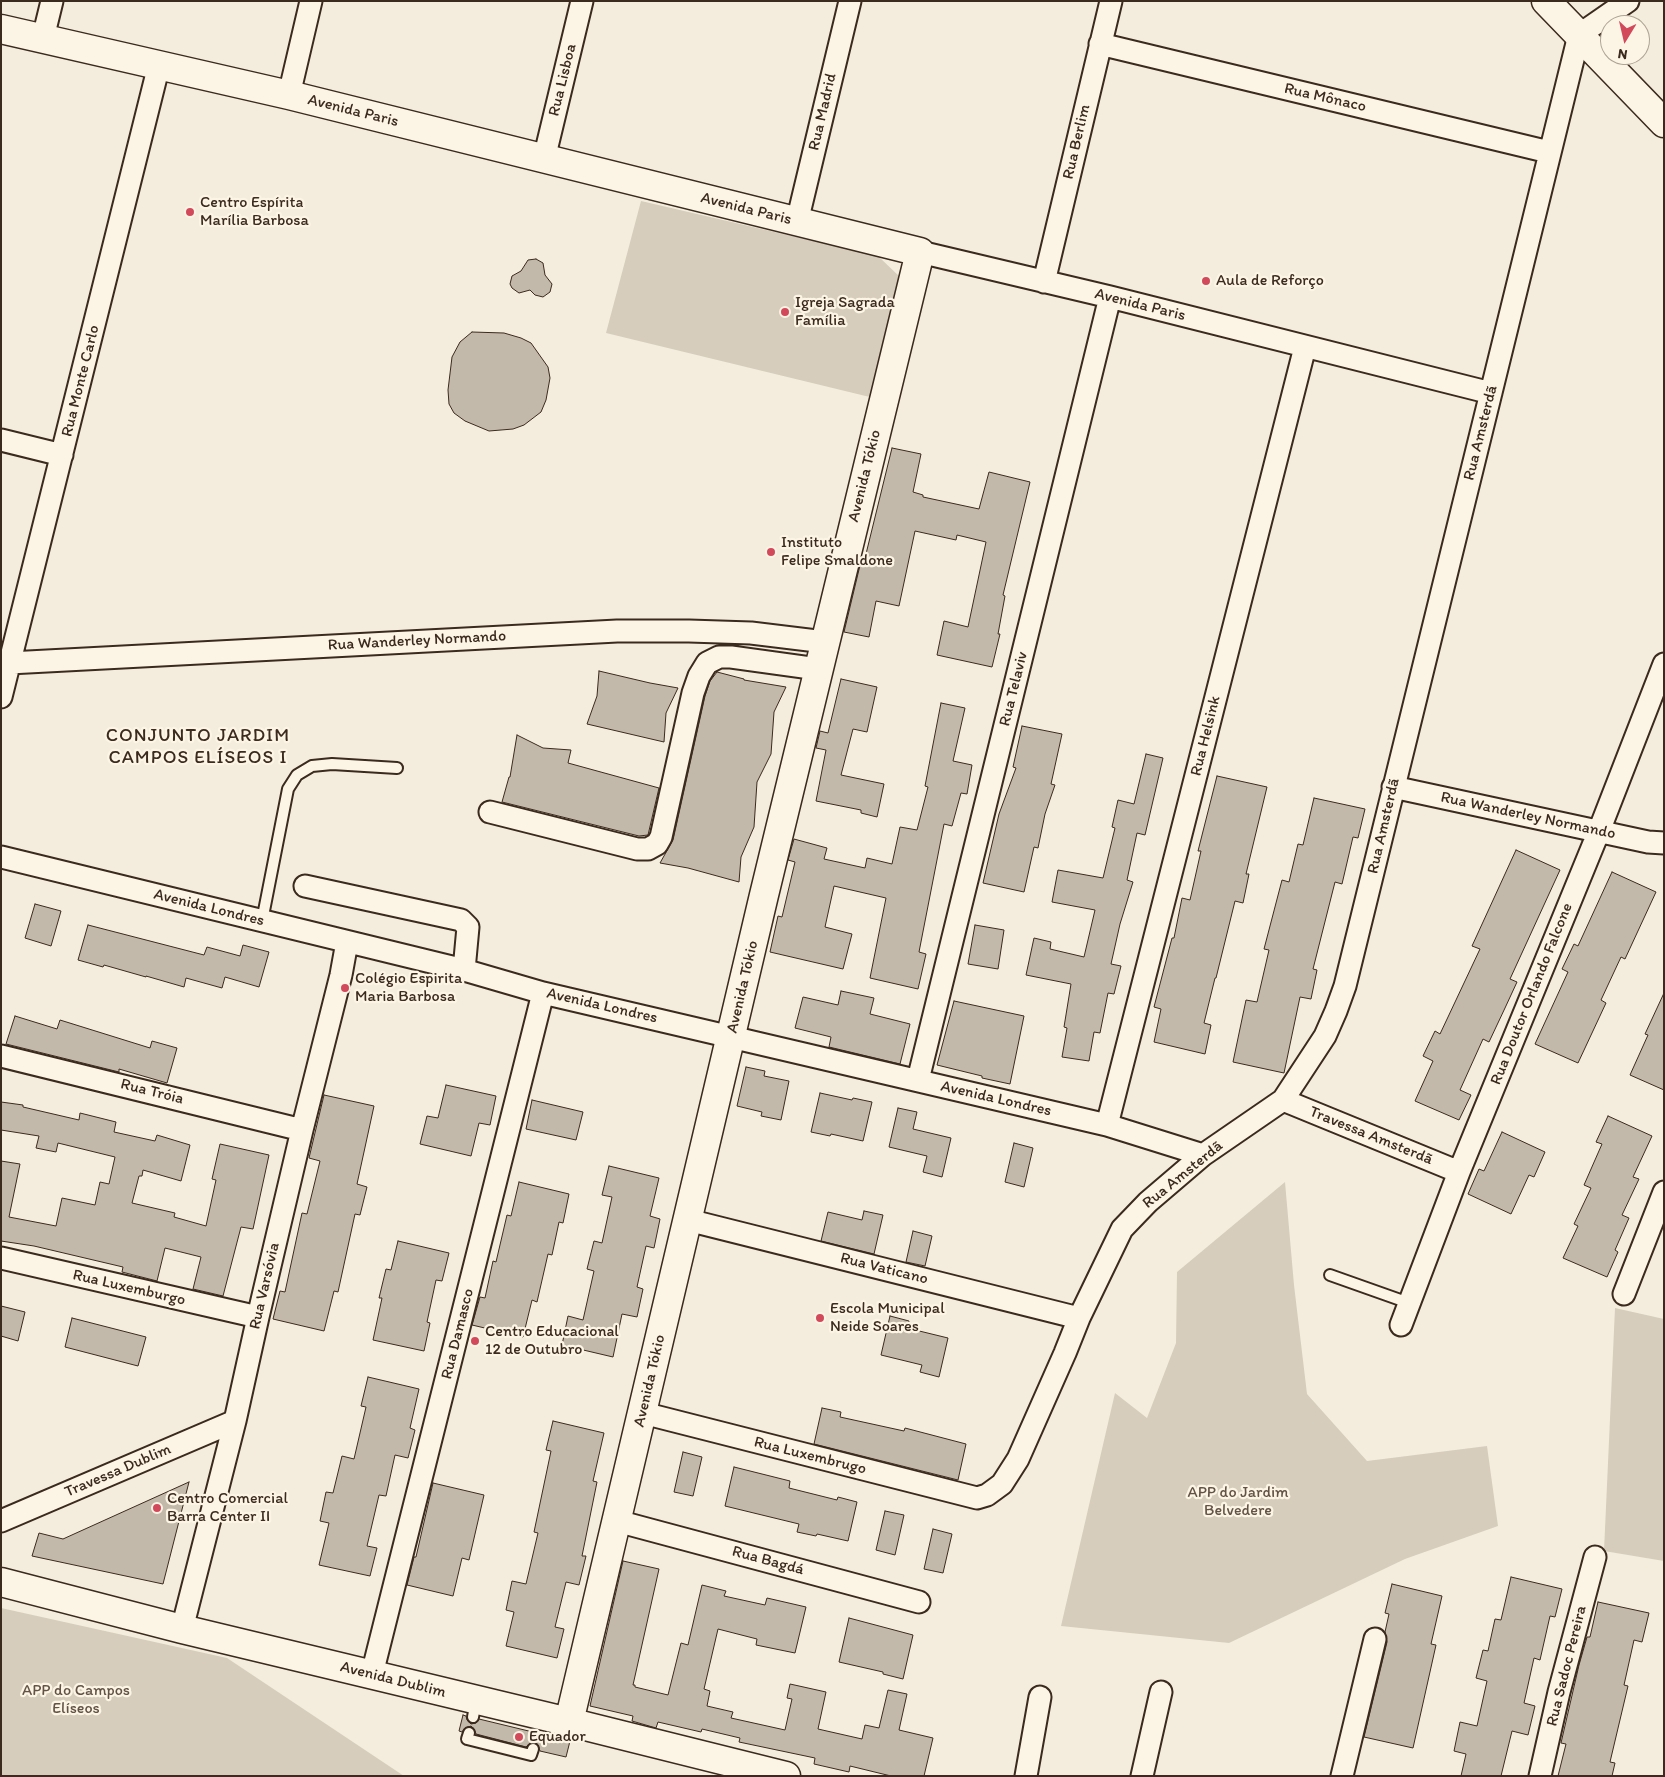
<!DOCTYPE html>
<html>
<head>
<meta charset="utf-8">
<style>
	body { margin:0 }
	#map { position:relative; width:1665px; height:1777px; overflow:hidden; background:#f4eddd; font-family:Itim,sans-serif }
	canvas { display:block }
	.frame { position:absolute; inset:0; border:2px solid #3b2a1e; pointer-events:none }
	.north { position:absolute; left:1600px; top:15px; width:50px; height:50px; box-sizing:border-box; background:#fcf5e5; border:1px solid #afa495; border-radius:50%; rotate:189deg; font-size:14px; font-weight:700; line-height:20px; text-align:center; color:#3b2a1e }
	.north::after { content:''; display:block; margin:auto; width:18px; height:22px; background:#d1495b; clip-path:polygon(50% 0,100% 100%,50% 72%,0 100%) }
</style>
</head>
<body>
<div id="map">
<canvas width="1665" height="1777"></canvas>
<div class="frame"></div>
<div class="north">N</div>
</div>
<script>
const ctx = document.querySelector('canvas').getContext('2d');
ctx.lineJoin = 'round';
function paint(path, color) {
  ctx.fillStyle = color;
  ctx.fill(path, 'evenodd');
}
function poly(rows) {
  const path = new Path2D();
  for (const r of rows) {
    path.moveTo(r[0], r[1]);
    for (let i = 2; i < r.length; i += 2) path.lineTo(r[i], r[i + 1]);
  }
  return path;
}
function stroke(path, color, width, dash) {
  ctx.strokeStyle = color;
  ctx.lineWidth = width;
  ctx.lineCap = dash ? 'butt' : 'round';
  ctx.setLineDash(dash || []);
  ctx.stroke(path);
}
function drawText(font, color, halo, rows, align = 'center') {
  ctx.font = font + ' Itim,sans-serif';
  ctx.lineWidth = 4.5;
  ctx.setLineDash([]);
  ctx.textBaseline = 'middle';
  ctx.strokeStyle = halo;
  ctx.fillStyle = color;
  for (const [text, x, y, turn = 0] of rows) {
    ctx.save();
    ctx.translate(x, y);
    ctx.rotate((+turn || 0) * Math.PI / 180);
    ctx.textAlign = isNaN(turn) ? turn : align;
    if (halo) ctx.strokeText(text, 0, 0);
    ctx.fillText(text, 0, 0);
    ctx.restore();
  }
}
const green = poly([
	[641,201,878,256,900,277,878,399,606,333],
	[1285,1182,1294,1285,1307,1394,1367,1461,1487,1446,1498,1526,1405,1559,1229,1643,1061,1626,1115,1393,1147,1418,1176,1343,1177,1272],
	[1615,1308,1664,1319,1664,1561,1604,1551],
	[1,1608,227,1658,404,1776,1,1776]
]);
const building = poly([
	[536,259,543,263,545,275,552,284,550,292,543,297,535,295,530,290,519,293,512,288,510,284,512,276,521,271,528,260,536,259],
	[472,332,504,333,521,338,531,343,548,367,550,378,546,400,541,412,524,425,513,429,489,431,465,421,454,413,449,404,448,390,452,357,460,342,472,332],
	[892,448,921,454,913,492,923,495,923,497,979,509,989,472,1030,482,1003,595,1005,596,998,634,1000,634,992,667,937,655,944,621,968,627,986,542,957,535,956,540,915,531,899,606,876,601,869,637,844,632,862,557,865,558,892,448],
	[599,671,650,683,678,688,666,713,664,742,587,724,597,696,599,671],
	[717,672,744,679,744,680,786,687,774,712,771,754,757,782,754,827,741,857,739,882,688,868,660,863,673,840,705,696,710,681,717,672],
	[841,679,877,687,867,732,853,729,841,775,884,784,877,817,861,813,861,810,816,801,826,750,816,748,820,731,828,733,841,679],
	[941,703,965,708,953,761,972,765,967,794,961,793,952,826,944,824,919,952,926,954,918,989,870,978,886,898,834,886,825,927,852,934,843,969,770,952,778,916,782,917,795,862,788,860,794,839,827,848,824,859,865,868,867,858,892,864,900,827,917,830,928,787,925,786,941,703],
	[1022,726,1062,734,1051,784,1055,785,1045,814,1038,848,1034,847,1024,892,983,883,999,814,1016,768,1013,767,1022,726],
	[517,735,543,748,571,750,568,763,659,788,648,835,639,836,502,802,509,777,510,777,517,735],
	[1146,754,1163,758,1145,835,1137,833,1127,880,1133,882,1120,924,1111,964,1121,966,1114,994,1108,993,1100,1033,1094,1032,1089,1061,1062,1057,1067,1028,1064,1027,1071,984,1026,975,1034,938,1051,942,1050,949,1084,957,1095,910,1052,902,1058,870,1103,878,1115,828,1112,827,1118,800,1134,804,1146,754],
	[1217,776,1267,787,1246,874,1249,874,1243,903,1235,901,1216,978,1215,978,1204,1023,1211,1025,1205,1054,1154,1042,1161,1009,1154,1007,1172,938,1174,938,1182,898,1190,900,1201,851,1198,851,1217,776],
	[1314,798,1365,809,1358,838,1353,837,1342,884,1335,882,1313,969,1317,970,1311,999,1300,997,1284,1073,1233,1062,1246,1000,1257,1002,1269,950,1264,949,1282,880,1289,882,1298,844,1303,845,1314,798],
	[1516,850,1560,870,1510,979,1517,982,1505,1008,1489,1042,1483,1039,1460,1090,1471,1095,1459,1120,1415,1101,1433,1061,1423,1056,1435,1031,1440,1034,1480,949,1472,946,1516,850],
	[1612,872,1656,892,1625,959,1621,957,1601,1000,1606,1003,1578,1063,1535,1044,1568,972,1562,969,1574,944,1578,946,1612,872],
	[35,904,61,911,51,946,25,938,35,904],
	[88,925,204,955,207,947,240,956,243,945,269,952,259,987,225,977,222,988,186,978,184,987,146,976,146,977,104,965,103,967,78,960,88,925],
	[975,925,1004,930,998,969,968,964,975,925],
	[841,991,874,998,870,1014,910,1024,900,1064,829,1047,831,1037,795,1028,803,997,838,1005,841,991],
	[1664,993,1664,1090,1630,1075,1648,1035,1645,1034,1664,993],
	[954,1001,1024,1016,1010,1084,982,1078,982,1076,937,1065,954,1001],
	[15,1016,57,1029,60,1020,150,1048,152,1041,177,1048,167,1083,119,1069,119,1072,6,1044,15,1016],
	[746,1067,765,1071,764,1076,789,1081,781,1120,761,1116,762,1112,737,1106,746,1067],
	[446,1085,496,1096,490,1125,479,1123,471,1156,420,1144,427,1116,438,1118,446,1085],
	[820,1093,852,1100,853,1098,872,1102,863,1141,831,1134,830,1136,811,1132,820,1093],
	[324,1095,374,1106,357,1184,367,1187,360,1215,355,1214,338,1292,334,1291,324,1331,273,1319,280,1291,285,1292,302,1213,307,1214,320,1161,309,1158,324,1095],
	[532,1100,583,1112,576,1140,526,1129,532,1100],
	[1,1102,23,1105,23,1107,79,1120,80,1113,116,1122,114,1132,155,1141,157,1135,190,1145,181,1181,143,1170,142,1176,139,1176,132,1203,175,1213,174,1217,206,1226,216,1180,212,1179,220,1144,269,1155,253,1229,241,1227,223,1296,193,1289,201,1257,165,1248,157,1281,122,1272,123,1267,34,1246,1,1241,1,1161,20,1164,9,1217,56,1226,62,1198,95,1205,100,1182,109,1184,115,1157,58,1143,56,1152,36,1148,39,1136,1,1130,1,1102],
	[898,1108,917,1112,913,1129,951,1138,942,1177,923,1172,927,1156,889,1147,898,1108],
	[1608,1116,1652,1136,1633,1177,1639,1179,1622,1215,1629,1218,1615,1250,1618,1252,1607,1277,1563,1258,1578,1226,1574,1224,1591,1188,1584,1185,1602,1144,1596,1142,1608,1116],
	[1502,1132,1545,1152,1534,1177,1529,1175,1511,1214,1468,1194,1479,1169,1484,1171,1502,1132],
	[1014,1143,1033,1148,1024,1187,1005,1182,1014,1143],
	[609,1166,659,1178,650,1216,660,1219,654,1248,646,1246,637,1287,643,1289,637,1317,622,1314,613,1357,562,1345,568,1316,583,1320,594,1271,587,1269,594,1241,602,1243,612,1197,602,1195,609,1166],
	[519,1182,569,1194,563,1223,559,1222,552,1255,548,1254,537,1302,532,1300,523,1337,472,1325,480,1297,485,1298,493,1261,496,1262,507,1215,511,1216,519,1182],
	[864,1211,883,1215,874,1254,821,1241,828,1212,862,1220,864,1211],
	[913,1231,932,1236,925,1266,906,1262,913,1231],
	[398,1241,449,1253,442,1281,436,1280,427,1322,430,1323,424,1351,373,1340,382,1298,379,1298,386,1269,391,1270,398,1241],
	[1,1306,25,1312,18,1341,1,1336,1,1306],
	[890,1316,909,1321,907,1328,948,1338,939,1377,920,1372,922,1365,881,1355,890,1316],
	[72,1318,146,1337,138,1366,65,1347,72,1318],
	[368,1377,419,1389,410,1428,415,1430,408,1458,395,1455,386,1496,379,1495,367,1546,377,1548,370,1576,319,1565,329,1523,320,1521,326,1492,333,1493,342,1456,354,1459,366,1407,361,1406,368,1377],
	[822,1408,841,1412,840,1417,904,1431,905,1428,966,1444,958,1480,814,1444,822,1408],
	[553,1421,604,1433,593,1481,597,1482,582,1556,586,1556,579,1585,566,1582,555,1627,564,1629,557,1658,506,1646,514,1612,506,1610,512,1581,526,1584,538,1533,534,1532,551,1451,546,1450,553,1421],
	[683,1452,702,1457,693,1496,674,1492,683,1452],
	[734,1467,790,1481,789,1488,837,1500,838,1497,857,1502,848,1541,817,1534,816,1536,797,1532,799,1524,725,1506,734,1467],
	[189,1482,163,1584,32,1556,39,1533,63,1539,189,1482],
	[433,1483,484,1495,469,1560,462,1558,453,1596,407,1585,414,1557,416,1557,433,1483],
	[885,1511,904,1515,895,1555,876,1550,885,1511],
	[933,1529,952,1534,943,1573,924,1569,933,1529],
	[623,1561,659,1569,633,1685,635,1685,635,1687,668,1695,681,1643,688,1645,702,1585,726,1591,724,1596,765,1605,767,1598,806,1607,795,1653,756,1645,757,1639,718,1629,704,1689,710,1691,707,1706,733,1712,731,1718,785,1730,792,1699,787,1698,790,1684,826,1692,818,1729,862,1739,865,1725,879,1728,888,1690,907,1694,899,1730,933,1738,924,1776,891,1776,850,1766,849,1772,814,1764,815,1758,739,1742,740,1738,702,1729,701,1732,658,1722,656,1728,632,1721,633,1716,590,1706,623,1561],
	[1511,1577,1562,1589,1555,1617,1550,1616,1540,1660,1534,1658,1524,1703,1535,1706,1528,1735,1512,1731,1501,1776,1461,1776,1466,1754,1454,1751,1460,1722,1477,1726,1487,1681,1476,1678,1483,1650,1488,1651,1495,1619,1501,1620,1511,1577],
	[1392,1584,1442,1596,1431,1644,1436,1645,1413,1748,1364,1737,1387,1642,1385,1632,1389,1614,1385,1613,1392,1584],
	[1598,1602,1649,1613,1642,1642,1634,1640,1624,1685,1628,1686,1610,1762,1615,1763,1612,1776,1558,1776,1566,1744,1561,1743,1579,1665,1587,1637,1590,1637,1598,1602],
	[849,1618,913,1635,903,1679,883,1674,883,1672,839,1662,849,1618],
	[463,1715,466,1716,467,1720,471,1724,476,1723,479,1719,570,1741,566,1757,540,1751,538,1745,535,1742,529,1744,526,1747,476,1734,474,1729,471,1726,465,1728,462,1732,459,1731,463,1715]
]);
const lane = poly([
	[262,921,288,789,297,775,312,766,332,764,397,768],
	[1330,1275,1409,1303],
	[473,1717,476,1701],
	[469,1733,467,1739,531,1755,533,1749]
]);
const street = poly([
	[43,38,52,1],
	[1100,44,1549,152],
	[289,95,311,1],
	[544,159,582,1],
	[797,222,850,1],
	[920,252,1110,297,1491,393],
	[1044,282,1111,1],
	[1,440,62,455],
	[9,663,617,631,689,631,751,633,825,642],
	[1,697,159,65],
	[1393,787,1648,842,1664,843],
	[490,812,637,849,648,849,657,844,661,837,693,693,699,676,707,663,719,657,731,657,818,669],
	[1,857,464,970,543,993,1107,1125,1203,1155],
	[305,886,461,920,468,927,464,970],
	[1,1056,302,1130],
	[918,1080,1110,297],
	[1283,1100,1459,1172],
	[1107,1125,1305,347],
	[688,1220,1079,1318],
	[1,1258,258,1317],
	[1624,1294,1664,1192],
	[1401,1325,1459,1172,1599,831,1664,664],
	[643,1413,977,1498,987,1495,1002,1484,1018,1459,1065,1353,1079,1318,1122,1229,1148,1202,1203,1155,1283,1100,1325,1036,1336,1011,1345,986,1579,35,1628,1],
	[1,1521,235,1421],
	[617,1521,919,1602],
	[182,1629,235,1421,258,1317,302,1130,341,975,347,942],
	[372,1674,543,993],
	[1026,1776,1040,1697],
	[1142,1776,1161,1692],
	[1342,1776,1375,1639],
	[1540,1776,1559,1692,1595,1557]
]);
const secondary = poly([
	[1546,1,1664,123],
	[1,29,289,95,920,252,764,895,569,1722],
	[1,1582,182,1629,569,1722,786,1776]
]);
const markers = [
	[190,212,5,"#d1495b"],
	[1206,281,5,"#d1495b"],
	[785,312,5,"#d1495b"],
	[771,552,5,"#d1495b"],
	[345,988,5,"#d1495b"],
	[820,1318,5,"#d1495b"],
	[475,1341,5,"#d1495b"],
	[157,1508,5,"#d1495b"],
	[519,1737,5,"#d1495b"]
];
const streetNames = [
	["Rua Lisboa",563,80,-76],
	["Rua Mônaco",1325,98,13],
	["Avenida Paris",353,111,14],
	["Rua Madrid",823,112,-77],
	["Rua Berlim",1077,142,-77],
	["Avenida Paris",746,209,14],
	["Avenida Paris",1140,305,14],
	["Rua Monte Carlo",81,381,-76],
	["Rua Amsterdã",1481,433,-76],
	["Avenida Tókio",865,476,-76],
	["Rua Wanderley Normando",417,641,-3],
	["Rua Telaviv",1014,689,-76],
	["Rua Helsink",1206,736,-76],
	["Rua Wanderley Normando",1528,816,12],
	["Rua Amsterdã",1384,826,-77],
	["Avenida Londres",209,908,14],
	["Avenida Tókio",743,987,-77],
	["Rua Doutor Orlando Falcone",1532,994,-68],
	["Avenida Londres",602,1006,13],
	["Rua Tróia",152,1092,14],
	["Avenida Londres",996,1099,13],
	["Travessa Amsterdã",1371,1136,22],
	["Rua Amsterdã",1183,1175,-39],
	["Rua Vaticano",884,1269,14],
	["Rua Varsóvia",265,1286,-77],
	["Rua Luxemburgo",129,1288,13],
	["Rua Damasco",458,1334,-76],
	["Avenida Tókio",650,1381,-77],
	["Rua Luxembrugo",810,1456,14],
	["Travessa Dublim",118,1471,-23],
	["Rua Bagdá",768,1561,15],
	["Rua Sadoc Pereira",1567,1666,-76],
	["Avenida Dublim",393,1680,14]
];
const poiNames = [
	["Centro Espírita",200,203],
	["Marília Barbosa",200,221],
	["Aula de Reforço",1216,281],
	["Igreja Sagrada",795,303],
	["Família",795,321],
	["Instituto",781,543],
	["Felipe Smaldone",781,561],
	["Colégio Espirita",355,979],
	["Maria Barbosa",355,997],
	["Escola Municipal",830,1309],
	["Neide Soares",830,1327],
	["Centro Educacional",485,1332],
	["12 de Outubro",485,1350],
	["Centro Comercial",167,1499],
	["Barra Center II",167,1517],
	["Equador",529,1737]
];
const parkNames = [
	["APP do Jardim",1238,1493],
	["Belvedere",1238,1511],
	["APP do Campos",76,1691],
	["Elíseos",76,1709]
];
const quarterNames = [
	["CONJUNTO JARDIM",198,736],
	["CAMPOS ELÍSEOS I",198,758]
];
paint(green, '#d6cdbd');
paint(building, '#c3b9aa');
stroke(building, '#3b2a1e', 1);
stroke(lane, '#3b2a1e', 14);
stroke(street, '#3b2a1e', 25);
stroke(secondary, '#3b2a1e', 31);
stroke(lane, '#fcf5e5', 10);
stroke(street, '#fcf5e5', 21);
stroke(secondary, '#fcf5e5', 28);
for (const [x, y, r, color] of markers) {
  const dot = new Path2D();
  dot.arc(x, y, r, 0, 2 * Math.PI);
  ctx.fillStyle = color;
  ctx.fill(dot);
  stroke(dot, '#fcf5e5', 2);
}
drawText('16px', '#3b2a1e', '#fcf5e5', streetNames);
drawText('16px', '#3b2a1e', '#fcf5e5', poiNames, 'left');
drawText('16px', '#625346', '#fcf5e5', parkNames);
ctx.letterSpacing = '1px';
drawText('19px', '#3b2a1e', '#fcf5e5', quarterNames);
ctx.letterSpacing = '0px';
</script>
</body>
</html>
